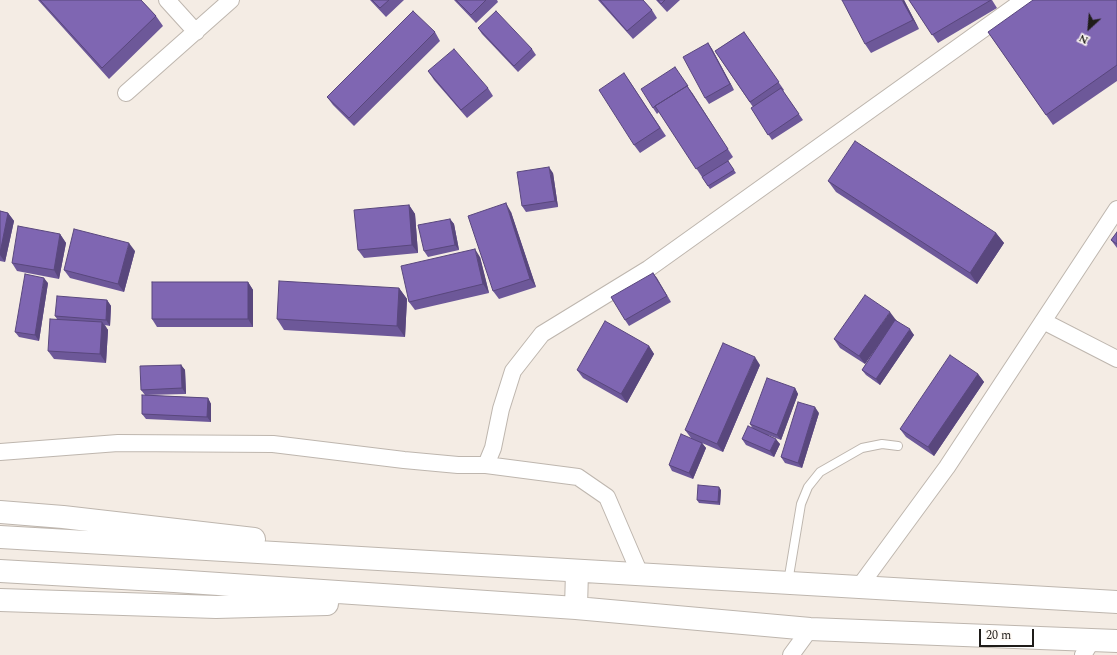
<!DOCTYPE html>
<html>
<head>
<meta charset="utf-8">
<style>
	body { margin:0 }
	#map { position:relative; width:1117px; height:655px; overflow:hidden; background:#f4ece4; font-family:Spectral,serif }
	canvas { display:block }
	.north { position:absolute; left:1069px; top:8px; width:40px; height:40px; -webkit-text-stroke:3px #fffaf5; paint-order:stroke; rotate:206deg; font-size:11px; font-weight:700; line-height:16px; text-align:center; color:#1f1c19 }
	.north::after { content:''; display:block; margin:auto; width:14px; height:18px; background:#1f1c19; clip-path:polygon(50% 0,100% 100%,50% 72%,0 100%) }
	.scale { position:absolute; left:979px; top:629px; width:55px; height:18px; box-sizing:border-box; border:2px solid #1f1c19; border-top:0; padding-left:5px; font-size:12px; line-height:14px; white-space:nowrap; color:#1f1c19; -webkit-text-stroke:3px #fffaf5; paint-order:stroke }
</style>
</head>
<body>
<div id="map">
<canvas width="1117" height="655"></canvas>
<div class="north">N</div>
<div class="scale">20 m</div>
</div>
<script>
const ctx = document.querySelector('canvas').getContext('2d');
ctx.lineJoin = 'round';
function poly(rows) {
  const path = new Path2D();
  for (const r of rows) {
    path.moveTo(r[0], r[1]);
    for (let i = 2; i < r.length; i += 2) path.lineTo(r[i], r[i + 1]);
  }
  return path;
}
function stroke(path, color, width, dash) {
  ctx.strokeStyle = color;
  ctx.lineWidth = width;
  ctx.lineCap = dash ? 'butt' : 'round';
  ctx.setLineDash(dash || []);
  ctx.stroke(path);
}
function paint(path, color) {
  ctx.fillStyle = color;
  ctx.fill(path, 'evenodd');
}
const service = poly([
	[788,582,801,504,808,487,820,472,862,448,882,444,898,446]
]);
const minor = poly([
	[167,0,196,32],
	[126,93,231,0],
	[1043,321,1117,359],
	[0,452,118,443,273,444,404,460,458,465,486,465,493,448,501,409,513,371,542,334,648,269,1024,0],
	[486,465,578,477,607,497,640,574],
	[859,587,947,467,1117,209],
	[791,655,810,629],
	[1083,655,1093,639]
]);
const trunk = poly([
	[0,512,63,517,254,539],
	[0,537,1117,602],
	[0,571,174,581,576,608,810,629,1117,641],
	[0,600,216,607,327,604],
	[576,608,577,571]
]);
const wall = poly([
	[38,0,141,0,156,16,163,26,109,79],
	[370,0,404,0,386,17],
	[454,0,497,0,498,2,476,23],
	[598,0,643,0,652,10,657,18,633,39],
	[656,0,680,0,667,12],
	[904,0,919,29,871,53,865,44],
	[909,0,992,0,997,8,938,43],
	[1117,0,1117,81,1053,125,988,32],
	[478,28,532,49,536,55,518,72,482,34],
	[435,32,440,41,354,126,333,105,327,97],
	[744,32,784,90,783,91,803,120,772,140,751,108,753,107,715,51],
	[708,43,712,49,734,90,709,104,705,98],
	[675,67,733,157,728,161,736,173,710,189,702,177,711,171,702,177,659,112,657,114,653,108],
	[428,71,488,88,493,96,467,118,434,80],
	[624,73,666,136,640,153,634,145],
	[553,173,558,207,526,212,522,206],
	[828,181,996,233,1004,243,977,284,836,192],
	[409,205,415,214,418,253,364,258,358,250],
	[0,211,8,213,14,221,5,262,0,261],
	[511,212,536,287,499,299,493,291],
	[450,219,454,224,459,250,428,257,424,251],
	[1117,232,1117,248,1111,240],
	[60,234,66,243,59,279,17,271,12,263],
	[135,251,124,292,70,278,64,270],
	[480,257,489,293,415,310,409,302],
	[653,273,671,302,629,326,625,320],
	[248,282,253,290,253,327,157,327,152,319],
	[48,283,39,341,19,337,15,332],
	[399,288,407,299,405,337,284,330,277,319],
	[107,300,111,306,110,326,105,325,108,330,106,363,54,359,48,351,57,319,55,316],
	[896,320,914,335,880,385,866,375,862,370,877,346,865,364,840,348,834,339],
	[649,346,654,354,627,403,583,378,577,370],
	[181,365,185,370,186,394,145,395,208,398,211,404,211,422,146,419,142,414,145,395,141,390],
	[760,365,723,452,702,443,706,448,693,479,672,471,669,465,691,438,685,430],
	[978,374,984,382,934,456,906,437,900,429],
	[795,388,798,394,781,440,768,435,780,444,774,457,746,445,742,439,753,429,750,424],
	[819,413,802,468,785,463,781,457],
	[721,490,720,505,699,503,697,500]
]);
const shadedWall = poly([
	[902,0,904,0,919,29,913,20],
	[708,43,712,49,734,90,730,84],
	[687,86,693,94,733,157,728,149],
	[549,167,553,173,558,207,555,201],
	[506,203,511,212,536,287,530,279],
	[409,205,415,214,418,253,412,245],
	[8,213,14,221,5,262,0,255,0,253],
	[450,219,454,224,459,250,455,245],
	[996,233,1004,243,977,284,970,273],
	[60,234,66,243,59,279,54,270],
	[129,243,135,251,124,292,118,284],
	[475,249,480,257,489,293,483,284],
	[653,273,657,278,671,302,667,296],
	[44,278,48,283,39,341,35,335],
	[248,282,253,290,253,327,248,319],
	[399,288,407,299,405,337,397,326],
	[107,300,111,306,110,326,106,320],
	[890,312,896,320,865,364,859,356],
	[102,322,108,330,106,363,100,354],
	[910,329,914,335,880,385,876,379],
	[649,346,654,354,627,403,621,394],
	[755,357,760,365,723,452,717,444],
	[181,365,185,370,186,394,182,388],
	[978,374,984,382,934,456,928,447],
	[795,388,798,394,781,440,777,435],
	[208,398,211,404,211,422,207,417],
	[815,407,819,413,802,468,798,463],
	[776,439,780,444,774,457,770,451],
	[702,443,706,448,693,479,689,473],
	[719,487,721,490,720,505,718,502]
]);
const building = poly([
	[40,0,141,0,156,16,102,68,40,0],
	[372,0,389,0,380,8,372,0],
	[456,0,486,0,471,15,456,0],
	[600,0,643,0,652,10,627,31,600,0],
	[658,0,665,0,661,4,658,0],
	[842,0,902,0,913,20,865,44,842,0],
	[909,0,991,0,932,35,909,0],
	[1033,0,1117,0,1117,65,1046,115,988,32,1033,0],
	[413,11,435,32,349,118,327,97,413,11],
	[496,11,532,49,514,66,478,28,496,11],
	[744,32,779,82,750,102,715,51,744,32],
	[708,43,730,84,705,98,683,57,708,43],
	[454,49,488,88,461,110,428,71,454,49],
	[675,67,688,86,687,86,655,106,653,108,641,89,675,67],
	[624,73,660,128,634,145,599,90,624,73],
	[687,86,728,149,696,169,655,106,687,86],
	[781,88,799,114,768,135,751,108,781,88],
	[855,141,996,233,970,273,828,181,855,141],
	[728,161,734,170,708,186,702,177,728,161],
	[549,167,555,201,522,206,517,172,549,167],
	[506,203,530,279,493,291,468,216,506,203],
	[409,205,412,245,358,250,354,210,409,205],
	[0,211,8,213,0,253,0,211],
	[450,219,455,245,424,251,418,225,450,219],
	[18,226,60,234,54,270,12,263,18,226],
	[74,229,129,243,118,284,64,270,74,229],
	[1117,232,1117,244,1111,240,1117,232],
	[475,249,483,284,409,302,401,266,475,249],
	[653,273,667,296,625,320,611,297,653,273],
	[25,274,44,278,35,335,15,332,25,274],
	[279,281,399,288,397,326,277,319,279,281],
	[152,282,248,282,248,319,152,319,152,282],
	[865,295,890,312,859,356,834,339,865,295],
	[57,296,107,300,106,320,55,316,57,296],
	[50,319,102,322,100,354,48,351,50,319],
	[895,320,910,329,876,379,862,370,895,320],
	[605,321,649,346,621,394,577,370,605,321],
	[723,343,755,357,717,444,685,430,723,343],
	[950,355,978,374,928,447,900,429,950,355],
	[181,365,182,388,141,390,140,366,181,365],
	[767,378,795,388,777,435,750,424,767,378],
	[142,395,208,398,207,417,142,414,142,395],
	[798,402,815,407,798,463,781,457,798,402],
	[748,426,776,439,770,451,742,439,748,426],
	[681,434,702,443,689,473,669,465,681,434],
	[698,485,719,487,718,502,697,500,698,485]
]);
stroke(service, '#beb6ae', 10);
stroke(minor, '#beb6ae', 18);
stroke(trunk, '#beb6ae', 24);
stroke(service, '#fff', 8);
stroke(minor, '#fff', 16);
stroke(trunk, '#fff', 22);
paint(wall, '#6d5899');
paint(shadedWall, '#59477d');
paint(building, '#7f66b2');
stroke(building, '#59477d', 1);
</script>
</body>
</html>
